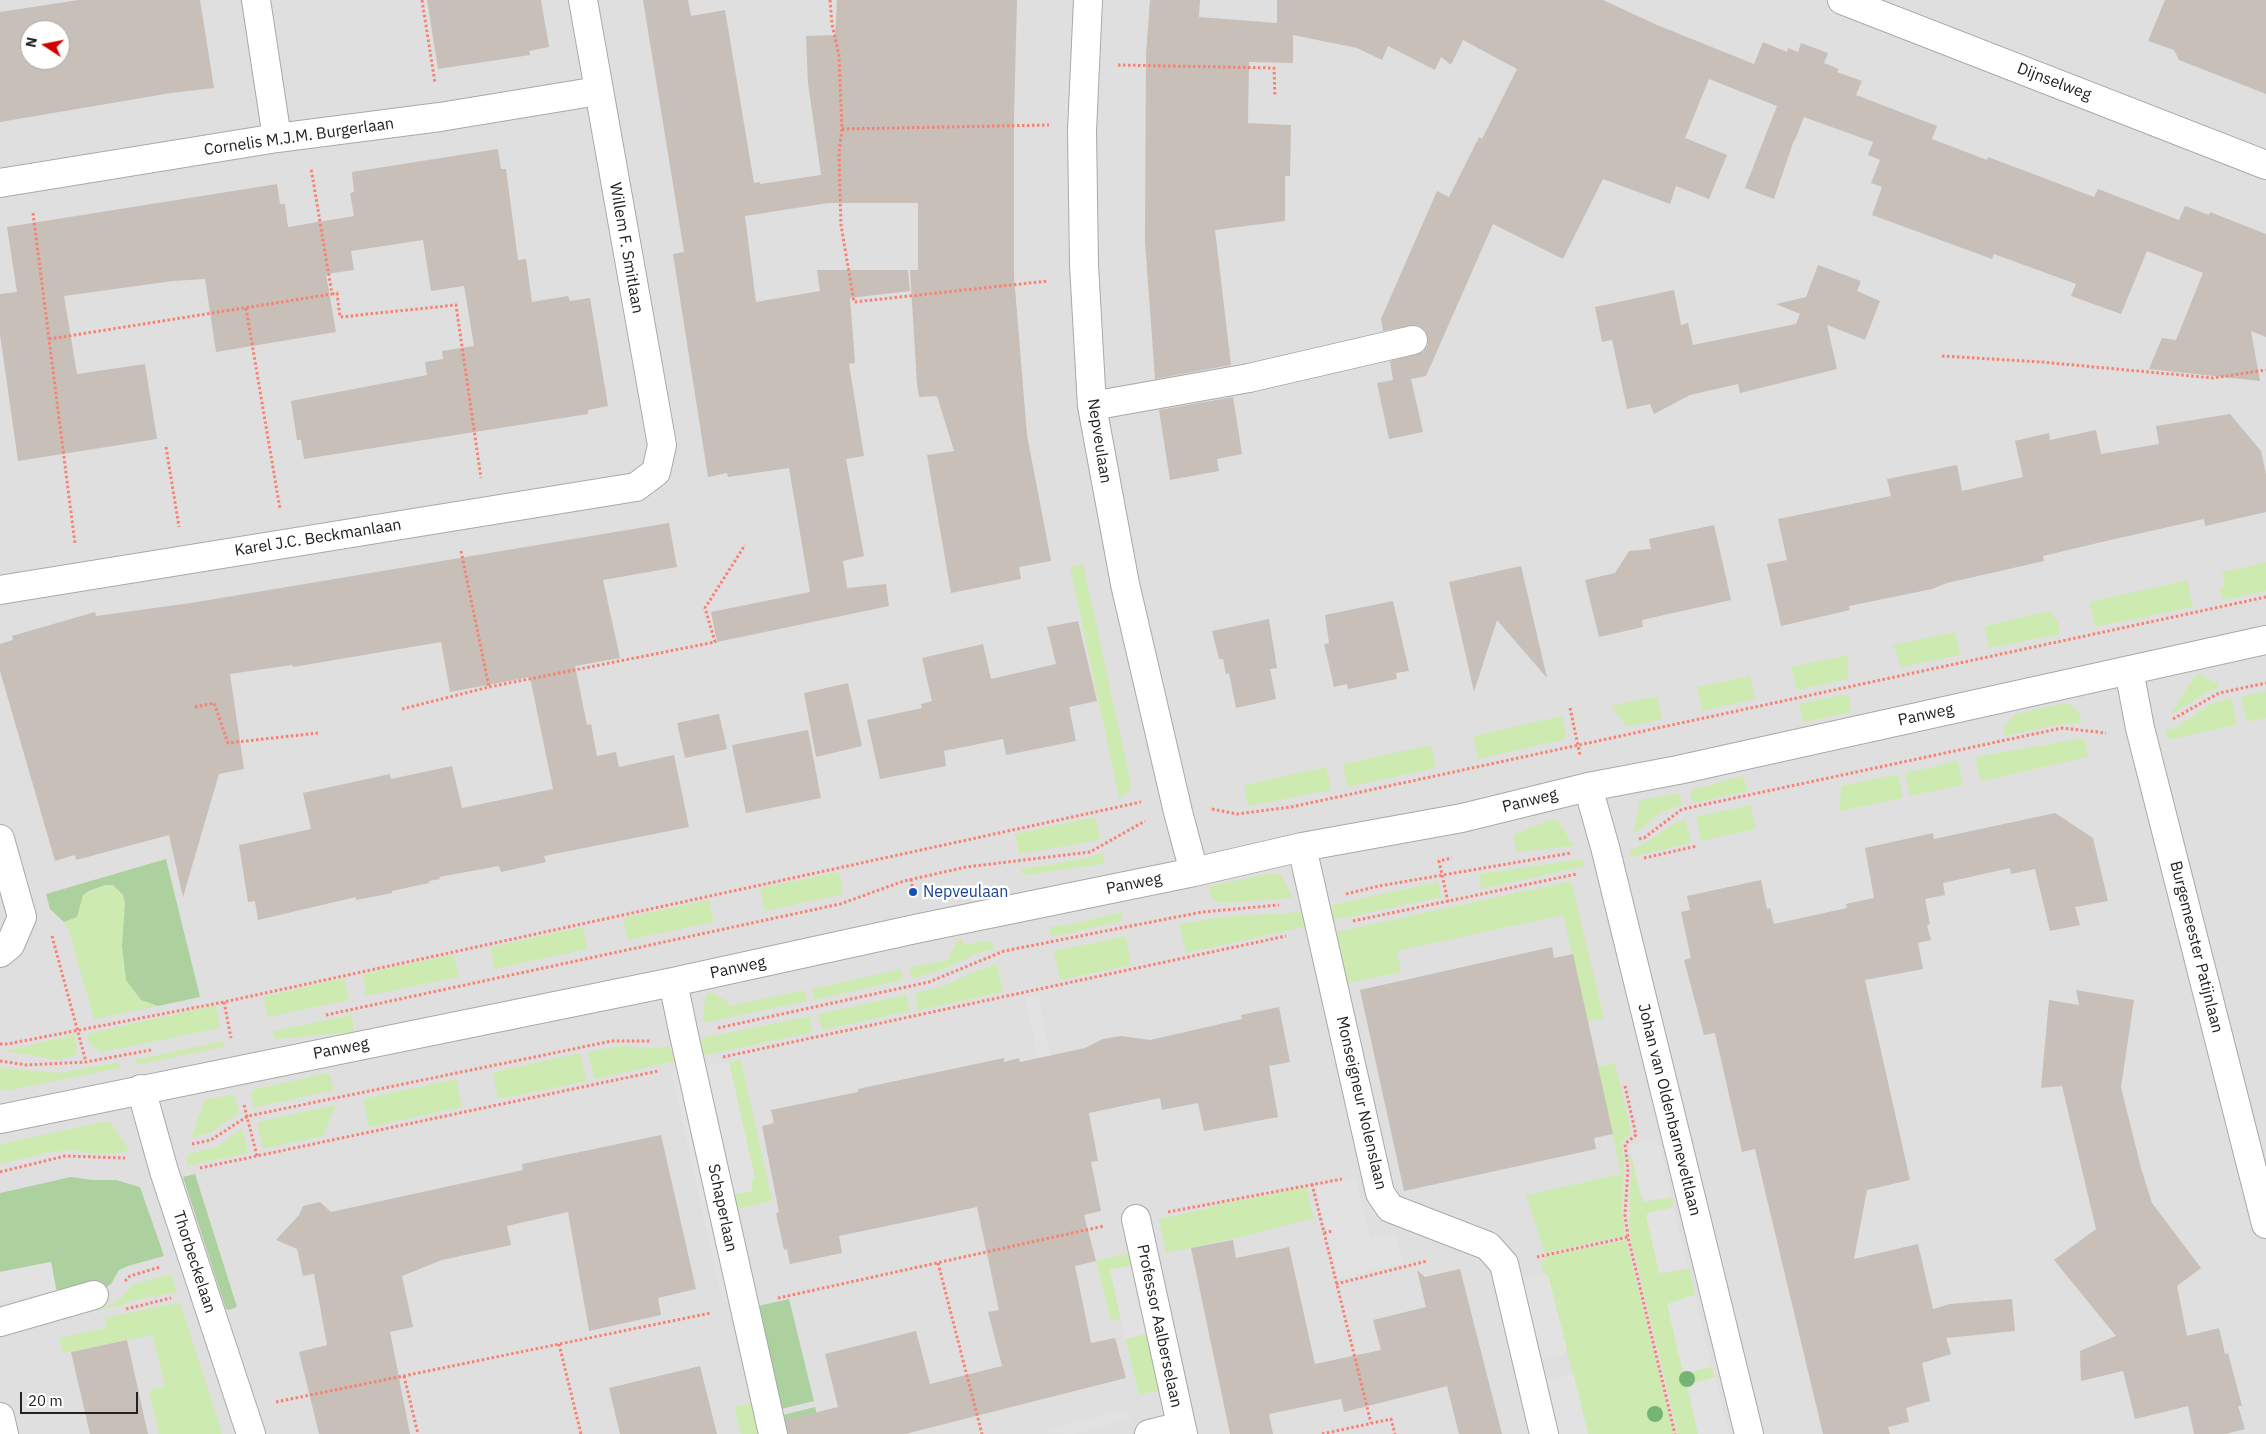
<!DOCTYPE html>
<html>
<head>
<meta charset="utf-8">
<style>
	body { margin:0 }
	#map { position:relative; width:2266px; height:1434px; overflow:hidden; background:#f2efe9; font-family:"IBM Plex Sans",sans-serif }
	canvas { display:block }
	.north { position:absolute; left:20px; top:20px; width:50px; height:50px; box-sizing:border-box; background:#fff; border:1px solid #a7a7a7; border-radius:50%; rotate:281deg; font-size:14px; font-weight:700; line-height:20px; text-align:center; color:#222 }
	.north::after { content:''; display:block; margin:auto; width:18px; height:22px; background:#d40000; clip-path:polygon(50% 0,100% 100%,50% 72%,0 100%) }
	.scale { position:absolute; left:20px; top:1392px; width:118px; height:22px; box-sizing:border-box; border:2px solid #222; border-top:0; padding-left:6px; font-size:15px; line-height:18px; white-space:nowrap; color:#222; -webkit-text-stroke:4px #fff; paint-order:stroke }
</style>
</head>
<body>
<div id="map">
<canvas width="2266" height="1434"></canvas>
<div class="north">N</div>
<div class="scale">20 m</div>
</div>
<script>
const ctx = document.querySelector('canvas').getContext('2d');
ctx.lineJoin = 'round';
function paint(path, color) {
  ctx.fillStyle = color;
  ctx.fill(path, 'evenodd');
}
function poly(rows) {
  const path = new Path2D();
  for (const r of rows) {
    path.moveTo(r[0], r[1]);
    for (let i = 2; i < r.length; i += 2) path.lineTo(r[i], r[i + 1]);
  }
  return path;
}
function stroke(path, color, width, dash) {
  ctx.strokeStyle = color;
  ctx.lineWidth = width;
  ctx.lineCap = dash ? 'butt' : 'round';
  ctx.setLineDash(dash || []);
  ctx.stroke(path);
}
function drawText(font, color, halo, rows, align = 'center') {
  ctx.font = font + ' "IBM Plex Sans",sans-serif';
  ctx.lineWidth = 5;
  ctx.setLineDash([]);
  ctx.textBaseline = 'middle';
  ctx.strokeStyle = halo;
  ctx.fillStyle = color;
  for (const [text, x, y, turn = 0] of rows) {
    ctx.save();
    ctx.translate(x, y);
    ctx.rotate((+turn || 0) * Math.PI / 180);
    ctx.textAlign = isNaN(turn) ? turn : align;
    if (halo) ctx.strokeText(text, 0, 0);
    ctx.fillText(text, 0, 0);
    ctx.restore();
  }
}
const residential = poly([
	[0,0,2266,0,2266,1434,0,1434],
	[30,30,60,30,60,60,30,60]
]);
const grass = poly([
	[2266,562,2266,591,2223,600,2220,588,2225,587,2222,572],
	[1083,564,1131,784,1129,792,1119,798,1070,567],
	[2187,580,2193,607,2095,627,2090,602],
	[2050,611,2058,622,2060,634,1989,648,1984,626],
	[1955,632,1960,655,1901,667,1893,645],
	[1848,655,1848,679,1797,690,1791,667],
	[2199,674,2213,682,2217,682,2218,688,2207,692,2170,715,2194,677],
	[1750,676,1755,699,1702,711,1697,687],
	[2266,691,2266,718,2247,722,2241,697],
	[1848,694,1851,712,1805,722,1803,721,1799,704],
	[1657,696,1662,719,1627,727,1611,706],
	[2231,698,2237,725,2167,740,2166,731,2177,727,2211,704],
	[2066,703,2078,710,2081,723,2055,725,2005,736,2003,729,2015,714],
	[1562,716,1566,739,1478,759,1473,736],
	[2084,738,2088,757,1981,781,1975,757],
	[1431,745,1436,768,1347,787,1343,764],
	[1958,761,1963,785,1910,796,1905,773],
	[1326,767,1331,790,1248,806,1244,785],
	[1898,774,1903,798,1840,811,1841,786],
	[1741,776,1744,778,1747,791,1693,803,1690,794,1692,790],
	[1677,794,1680,795,1682,805,1659,813,1639,831,1633,833,1640,800],
	[1750,805,1756,829,1701,841,1696,817],
	[1095,817,1100,838,1095,841,1019,854,1015,834],
	[1552,819,1558,821,1574,846,1517,852,1513,835],
	[1685,820,1691,843,1629,857,1631,849,1639,847,1675,823],
	[1103,853,1105,861,1102,864,1025,875,1022,873,1022,869,1084,859],
	[1582,859,1586,866,1481,889,1479,874],
	[839,872,843,894,765,911,760,888],
	[1273,873,1280,873,1293,898,1222,903,1217,902,1211,897,1209,886],
	[1571,881,1604,1018,1588,1021,1563,915,1397,951,1401,972,1344,984,1332,933],
	[1438,882,1441,897,1329,921,1332,905],
	[105,885,113,885,123,895,125,903,122,946,141,1000,158,1006,94,1019,69,931,64,922,77,917,83,895],
	[709,900,714,922,628,940,623,918],
	[1121,912,1122,921,1052,937,1049,927,1068,925],
	[1300,912,1308,926,1186,953,1179,924,1224,917],
	[583,927,587,949,494,969,491,947],
	[1126,936,1131,965,1060,980,1054,951],
	[959,939,962,939,963,944,992,941,994,949,976,954,944,969,912,979,909,968,950,959,949,955],
	[454,954,459,977,366,996,363,974],
	[997,964,1003,992,918,1010,915,993,944,986,969,974],
	[901,969,903,980,814,1000,812,989],
	[344,978,349,1000,268,1017,263,997],
	[804,990,807,1001,703,1023,705,996,710,992,727,1001,729,1006],
	[906,995,910,1011,822,1030,818,1014],
	[216,1005,220,1028,102,1052,93,1047,88,1040,87,1034],
	[352,1015,354,1032,277,1039,274,1037,273,1031],
	[810,1016,813,1032,701,1056,702,1038],
	[74,1035,77,1045,75,1055,59,1060,4,1051],
	[224,1041,224,1047,137,1065,135,1062,137,1059],
	[619,1046,653,1048,668,1046,677,1061,594,1079,588,1052],
	[580,1053,586,1081,498,1099,493,1072],
	[741,1059,772,1201,733,1210,730,1195,755,1178,729,1062],
	[118,1062,120,1068,10,1090,0,1089,0,1068,59,1073],
	[1615,1063,1631,1132,1621,1143,1624,1159,1622,1210,1625,1235,1545,1253,1526,1195,1621,1174,1598,1067],
	[327,1073,330,1075,334,1090,253,1108,251,1090],
	[456,1079,462,1107,369,1127,363,1099],
	[234,1094,239,1113,209,1133,191,1138,205,1100],
	[336,1105,323,1136,263,1149,257,1122],
	[108,1121,111,1123,130,1151,111,1154,87,1153,75,1150,50,1152,0,1164,0,1144],
	[242,1128,248,1153,186,1166,188,1154,217,1147],
	[1629,1155,1631,1155,1642,1200,1645,1202,1672,1197,1673,1205,1671,1208,1648,1213,1660,1273,1689,1268,1695,1295,1667,1304,1683,1371,1712,1367,1715,1377,1689,1384,1687,1387,1698,1434,1678,1434,1629,1231,1631,1166],
	[1306,1187,1314,1218,1232,1239,1166,1253,1159,1219,1207,1209,1207,1207],
	[1626,1240,1674,1434,1588,1434,1548,1275,1544,1273,1541,1260,1545,1259,1545,1256],
	[1134,1252,1137,1264,1110,1270,1121,1319,1111,1321,1096,1261],
	[171,1274,177,1292,134,1300,125,1304,98,1310,97,1308,110,1305,120,1299,132,1285],
	[180,1302,221,1430,221,1434,159,1434,149,1391,165,1385,152,1335,63,1353,59,1338,106,1328,105,1318],
	[1150,1333,1163,1390,1139,1395,1125,1339],
	[756,1402,763,1434,741,1434,734,1407]
]);
const forest = poly([
	[166,859,200,997,158,1006,141,1000,126,980,122,946,125,903,123,895,113,885,105,885,89,891,83,895,77,917,64,922,50,909,46,894],
	[195,1174,237,1307,229,1310,226,1309,183,1177],
	[71,1177,92,1180,116,1180,140,1187,164,1256,128,1266,119,1270,111,1284,105,1288,80,1286,59,1290,56,1289,51,1262,0,1272,0,1193],
	[789,1299,814,1401,777,1410,754,1307],
	[815,1407,822,1434,783,1434,779,1416]
]);
const parking = poly([
	[1038,995,1085,1225,1073,1227,1025,998],
	[729,1062,755,1179,751,1180,753,1191,730,1195,702,1067],
	[683,1071,733,1298,722,1301,672,1074],
	[1657,1136,1672,1197,1643,1201,1629,1146,1655,1139],
	[1356,1178,1370,1239,1396,1233,1404,1263,1339,1279,1316,1187],
	[1673,1205,1689,1268,1662,1273,1659,1272,1646,1216,1648,1213,1671,1208],
	[51,1262,56,1289,59,1290,0,1303,0,1272],
	[1137,1264,1150,1333,1125,1339,1110,1270],
	[1544,1273,1548,1275,1567,1350,1565,1354,1540,1361,1519,1278,1522,1279],
	[1695,1295,1712,1367,1686,1373,1683,1372,1667,1304],
	[1570,1374,1574,1376,1588,1434,1558,1434,1545,1380],
	[1715,1377,1729,1434,1698,1434,1688,1385],
	[1125,1410,1132,1419,1073,1434,1047,1433,1048,1429]
]);
const building = poly([
	[79,0,200,0,214,88,171,93,0,122,0,12],
	[30,30,60,30,60,60,30,60],
	[427,0,541,0,549,47,529,51,530,55,438,69],
	[643,0,688,0,691,16,725,10,754,183,760,182,760,184,821,175,808,83,806,36,835,35,837,0,1017,0,1014,118,1014,276,1027,435,1051,561,1019,567,1021,579,951,593,927,455,954,451,937,396,919,397,917,384,910,270,918,270,918,203,828,203,745,216,756,302,820,291,817,270,908,270,910,291,850,298,855,363,849,364,864,456,846,459,864,556,843,561,847,588,886,584,889,606,717,642,711,612,810,592,789,468,728,477,727,473,708,477,673,254,684,252],
	[1150,0,1200,0,1199,17,1277,23,1277,0,1603,0,1657,25,1754,64,1763,42,1787,52,1788,48,1798,52,1801,43,1828,53,1824,63,1839,69,1837,72,1862,81,1856,95,1937,126,1932,139,1987,160,1988,157,2094,197,2098,189,2179,220,2185,206,2209,215,2210,212,2266,234,2266,337,2251,331,2260,381,2149,369,2162,338,2176,340,2203,273,2147,251,2121,314,2071,296,2076,284,1994,254,1992,259,1872,215,1882,187,1871,183,1880,160,1868,155,1873,142,1804,117,1795,140,1794,140,1774,199,1745,188,1777,106,1709,79,1685,138,1727,155,1709,199,1676,186,1670,204,1603,179,1563,259,1493,224,1426,376,1411,379,1423,432,1389,439,1377,383,1393,380,1390,361,1423,352,1428,345,1428,337,1424,329,1417,325,1383,331,1381,319,1437,191,1449,197,1479,137,1482,139,1517,69,1463,40,1451,65,1441,57,1435,70,1388,46,1382,60,1357,48,1293,35,1293,63,1249,62,1248,123,1291,125,1290,176,1285,176,1285,221,1215,230,1231,365,1155,379,1145,242,1146,55],
	[2165,0,2266,0,2266,94,2179,60,2174,50,2148,41],
	[498,149,501,169,506,169,518,260,526,259,532,302,568,296,570,301,590,298,608,406,588,410,588,414,304,459,301,440,297,440,291,401,427,375,425,362,443,359,442,351,474,346,464,286,431,291,423,240,351,251,354,270,326,274,336,332,216,352,205,279,173,281,64,296,77,374,145,364,157,439,18,461,0,334,0,294,17,292,7,227,277,184,280,204,285,204,288,227,354,216,350,193,354,192,352,172],
	[1818,265,1861,281,1857,291,1880,301,1865,340,1827,325,1837,369,1740,393,1738,384,1690,395,1654,414,1650,404,1627,409,1612,340,1602,342,1595,307,1674,290,1681,325,1688,323,1693,345,1796,324,1800,314,1776,304,1806,297],
	[1233,397,1242,454,1217,459,1219,471,1170,480,1159,410],
	[2230,414,2261,451,2266,474,2266,512,2205,526,2204,519,2106,541,2043,556,2044,561,1947,583,1932,589,1849,606,1850,610,1781,626,1767,564,1787,560,1778,519,1891,496,1887,479,1957,465,1962,491,2023,477,2015,441,2049,433,2050,440,2096,430,2101,454,2159,444,2156,426],
	[669,523,677,567,603,580,620,658,575,666,587,725,591,724,597,756,616,752,619,767,674,755,689,827,544,856,546,862,501,872,499,866,439,877,440,879,429,881,429,883,392,891,392,893,356,900,356,897,258,920,255,901,248,902,239,845,311,829,303,793,390,774,391,779,452,766,462,808,553,789,530,677,450,692,441,642,293,667,292,665,230,674,244,769,219,774,183,897,169,835,76,860,75,855,55,861,0,671,0,644,13,640,12,636,95,612,96,616,191,603],
	[1714,525,1731,600,1642,620,1643,627,1599,637,1585,580,1615,573,1629,551,1651,549,1649,539],
	[1521,566,1547,678,1497,620,1474,692,1449,582],
	[1393,601,1409,671,1396,673,1397,679,1348,689,1347,684,1334,687,1324,644,1329,643,1325,615],
	[1269,619,1277,668,1270,669,1276,699,1236,708,1229,673,1226,674,1223,659,1219,659,1212,631],
	[1078,621,1097,701,1069,707,1076,741,1006,755,1003,739,944,751,946,766,880,779,867,720,922,708,921,704,932,701,922,658,983,644,991,679,1056,664,1047,627],
	[848,683,862,746,816,757,804,693],
	[719,714,727,749,685,758,677,723],
	[808,730,821,798,746,813,732,745],
	[2055,813,2093,838,2108,901,2075,907,2080,925,2050,931,2035,869,2011,874,2010,868,1943,883,1945,895,1925,899,1930,924,1927,925,1931,940,1918,943,1923,969,1865,980,1910,1180,1867,1190,1854,1259,1918,1244,1933,1309,1950,1304,2012,1299,2015,1331,1946,1338,1951,1354,1922,1363,1930,1401,1906,1408,1909,1422,1888,1427,1890,1434,1823,1434,1755,1149,1742,1152,1715,1033,1704,1035,1684,960,1691,958,1681,912,1690,910,1687,896,1761,880,1767,909,1770,908,1774,924,1847,908,1846,904,1874,898,1865,848,1933,833,1934,839],
	[1552,947,1554,958,1573,954,1613,1134,1594,1138,1596,1149,1404,1191,1360,990],
	[2076,990,2134,1000,2121,1087,2141,1168,2152,1203,2201,1268,2177,1286,2187,1336,2219,1328,2225,1354,2228,1353,2242,1406,2238,1406,2245,1429,2225,1434,2194,1434,2188,1406,2135,1419,2123,1371,2081,1381,2080,1351,2116,1336,2054,1260,2096,1229,2062,1086,2041,1088,2049,1000,2079,1005],
	[1279,1007,1290,1062,1269,1066,1278,1117,1204,1131,1198,1103,1162,1110,1160,1098,1089,1113,1098,1161,1091,1162,1101,1211,1084,1215,1096,1261,1075,1266,1091,1343,1115,1338,1126,1378,905,1434,788,1434,786,1420,838,1407,825,1354,916,1331,930,1384,1002,1366,988,1312,999,1310,977,1207,839,1236,842,1253,790,1264,787,1249,784,1250,776,1213,779,1212,762,1126,774,1123,771,1110,858,1092,858,1089,1004,1058,1004,1062,1019,1058,1020,1062,1085,1048,1103,1039,1121,1036,1150,1040,1242,1019,1241,1015],
	[661,1135,696,1289,658,1298,661,1315,589,1331,568,1212,507,1226,511,1245,442,1260,402,1276,413,1327,390,1332,410,1434,319,1434,299,1352,327,1345,314,1274,303,1276,297,1249,276,1240,299,1215,303,1206,320,1202,331,1212,523,1170,522,1164],
	[1233,1240,1236,1258,1289,1247,1315,1364,1381,1350,1373,1320,1426,1307,1417,1270,1425,1277,1460,1269,1502,1434,1459,1434,1447,1386,1344,1412,1341,1399,1269,1414,1273,1434,1230,1434,1191,1248],
	[127,1340,148,1434,90,1434,71,1352],
	[700,1366,717,1434,620,1434,609,1388]
]);
const path = poly([
	[422,0,435,83],
	[830,0,832,24,839,56,842,129,839,153,841,225,854,302,1048,281],
	[1118,65,1274,68,1275,97],
	[842,129,1049,125],
	[33,213,75,544],
	[332,294,337,293,340,317,456,305,481,478],
	[246,308,280,509],
	[49,339,332,294,311,168],
	[1942,356,2041,362,2213,378,2266,370],
	[166,447,179,527],
	[461,551,489,687],
	[195,707,214,703,228,743,318,733],
	[1570,708,1580,755],
	[402,709,489,687,715,642,705,608,745,545],
	[2173,719,2219,693,2266,683],
	[1212,809,1237,814,1291,807,2266,597],
	[1639,839,1644,838,1681,810,1688,808,2062,728,2106,733],
	[1644,858,1697,846],
	[911,879,913,892],
	[1346,894,1379,886,1571,853],
	[1448,902,1439,861,1452,858],
	[1353,921,1577,874],
	[52,936,86,1062],
	[224,1002,231,1038],
	[326,1015,840,904,904,881,966,867,1090,852,1145,821],
	[718,1028,929,982,1004,951,1202,912,1279,905],
	[0,1044,7,1044,224,1002,1141,802],
	[723,1057,1286,936],
	[0,1061,27,1065,86,1062,151,1050],
	[1625,1086,1636,1135,1625,1144,1628,1169,1625,1215,1628,1237],
	[244,1105,257,1156],
	[192,1144,211,1140,248,1116,612,1041,650,1041],
	[200,1168,658,1071],
	[0,1172,65,1156,125,1158],
	[1312,1184,1371,1423],
	[1168,1212,1342,1179],
	[1324,1233,1332,1231],
	[1537,1257,1628,1237,1675,1434],
	[938,1263,982,1434],
	[125,1281,130,1276,160,1267],
	[1336,1284,1427,1261],
	[778,1298,1104,1226],
	[126,1309,171,1298],
	[559,1344,581,1434],
	[404,1376,418,1434],
	[276,1402,711,1313],
	[1322,1434,1391,1419,1395,1434]
]);
const minor = poly([
	[256,0,277,138],
	[1088,0,1082,131,1084,265,1092,406,1125,584,1178,812,1194,872],
	[1842,0,2266,165],
	[0,183,277,138,440,117,598,91],
	[1092,406,1249,378,1413,340],
	[0,590,636,487,656,472,662,445,583,0],
	[2129,670,2140,728,2266,1224],
	[1588,787,1605,847,1749,1434],
	[0,839,22,917,10,945,0,953],
	[1302,847,1380,1193,1390,1208,1488,1246,1504,1264,1544,1434],
	[673,982,684,1035,773,1434],
	[141,1089,164,1171,251,1434],
	[0,1119,673,982,920,928,1194,872,1302,847,1462,818,1588,787,1678,770,2266,640],
	[1136,1219,1183,1434],
	[0,1322,94,1295],
	[0,1417,4,1434],
	[1149,1434,1181,1426]
]);
const trees = [
	[1687,1379],
	[1655,1414]
];
const markers = [
	[913,892,5,"#1a4fb4"]
];
const streetNames = [
	["Dijnselweg",2054,82,21],
	["Cornelis M.J.M. Burgerlaan",299,137,-8],
	["Willem F. Smitlaan",626,248,80],
	["Nepveulaan",1099,441,81],
	["Karel J.C. Beckmanlaan",318,538,-9],
	["Panweg",1926,715,-12],
	["Panweg",1530,801,-14],
	["Panweg",1134,884,-11],
	["Burgemeester Patijnlaan",2196,947,76],
	["Panweg",738,968,-12],
	["Panweg",341,1049,-11],
	["Monseigneur Nolenslaan",1361,1103,77],
	["Johan van Oldenbarneveltlaan",1669,1110,76],
	["Schaperlaan",722,1208,78],
	["Thorbeckelaan",194,1262,72],
	["Professor Aalberselaan",1159,1326,78]
];
const transitNames = [
	["Nepveulaan",923,892]
];
paint(residential, '#e0dfdf');
paint(grass, '#cdebb0');
paint(forest, '#add19e');
paint(parking, '#e2e2e2');
paint(building, '#c7bfb8');
stroke(minor, '#a9a9a9', 30);
stroke(path, '#fa8072', 3, [2.5, 2.5]);
stroke(minor, '#fff', 28);
ctx.fillStyle = '#74b475';
for (const [x, y] of trees) {
  ctx.beginPath();
  ctx.arc(x, y, 8, 0, 2 * Math.PI);
  ctx.fill();
}
for (const [x, y, r, color] of markers) {
  const dot = new Path2D();
  dot.arc(x, y, r, 0, 2 * Math.PI);
  ctx.fillStyle = color;
  ctx.fill(dot);
  stroke(dot, '#fff', 2);
}
drawText('16px', '#222', '#fff', streetNames);
drawText('16px', '#164399', '#fff', transitNames, 'left');
</script>
</body>
</html>
